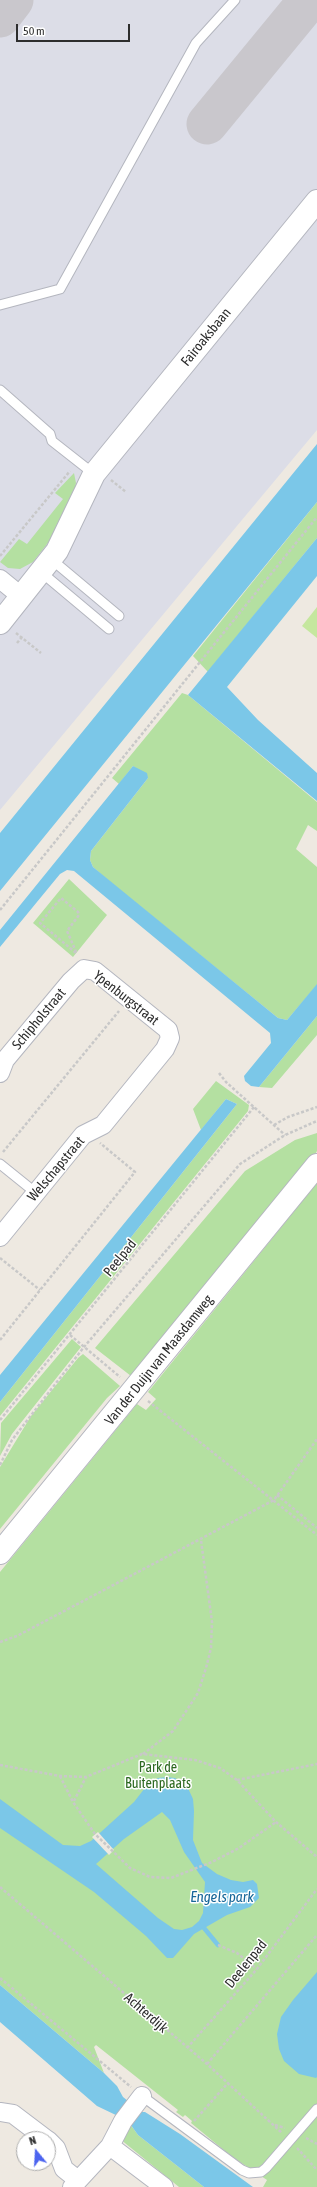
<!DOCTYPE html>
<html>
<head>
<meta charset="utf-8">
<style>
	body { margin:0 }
	#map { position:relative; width:317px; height:2187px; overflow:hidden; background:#eee9e1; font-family:"Asap Condensed",sans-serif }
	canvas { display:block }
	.north { position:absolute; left:16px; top:2131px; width:40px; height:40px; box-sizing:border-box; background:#fff; border:1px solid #ababab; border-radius:50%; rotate:342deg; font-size:11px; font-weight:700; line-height:16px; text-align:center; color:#2d2d2d }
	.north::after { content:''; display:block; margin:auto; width:14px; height:18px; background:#4c64ef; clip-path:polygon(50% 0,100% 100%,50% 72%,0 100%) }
	.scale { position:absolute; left:16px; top:24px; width:114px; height:18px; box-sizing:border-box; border:2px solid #2d2d2d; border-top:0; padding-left:5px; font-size:12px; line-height:14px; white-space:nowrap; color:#2d2d2d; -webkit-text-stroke:3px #fff; paint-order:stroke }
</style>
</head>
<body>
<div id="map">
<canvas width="317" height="2187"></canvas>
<div class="north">N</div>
<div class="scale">50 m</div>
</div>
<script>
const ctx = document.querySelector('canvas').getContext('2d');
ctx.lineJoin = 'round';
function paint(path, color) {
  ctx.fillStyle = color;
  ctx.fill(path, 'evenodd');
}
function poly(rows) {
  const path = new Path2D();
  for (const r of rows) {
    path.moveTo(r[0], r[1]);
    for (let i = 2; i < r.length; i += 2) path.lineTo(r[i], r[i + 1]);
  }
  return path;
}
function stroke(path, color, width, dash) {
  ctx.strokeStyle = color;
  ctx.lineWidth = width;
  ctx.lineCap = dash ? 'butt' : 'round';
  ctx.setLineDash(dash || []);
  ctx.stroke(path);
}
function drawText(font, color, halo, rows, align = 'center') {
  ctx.font = font + ' "Asap Condensed",sans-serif';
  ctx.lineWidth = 3;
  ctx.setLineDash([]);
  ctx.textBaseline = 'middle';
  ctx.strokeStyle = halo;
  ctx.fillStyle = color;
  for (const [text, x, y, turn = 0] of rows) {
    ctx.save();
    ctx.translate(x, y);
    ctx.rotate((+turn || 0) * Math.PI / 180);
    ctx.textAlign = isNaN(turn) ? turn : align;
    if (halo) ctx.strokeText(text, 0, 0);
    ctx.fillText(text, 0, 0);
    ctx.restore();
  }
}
const airport = poly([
	[0,0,317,0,317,430,0,810]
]);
const green = poly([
	[74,473,76,483,74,493,51,539,33,562,20,569,8,568,0,562,19,539,27,544,63,499,55,493],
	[317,502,317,538,208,672,193,656],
	[182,693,188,695,317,802,317,831,308,825,296,849,317,867,317,985,287,1020,278,1018,110,882,93,867,90,860,91,851,148,778,133,766,119,784,112,778],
	[69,879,107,915,73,957,33,923],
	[317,1016,317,1035,272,1088,259,1087],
	[216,1081,249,1105,248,1111,0,1416,0,1402,237,1104,226,1099,201,1130,193,1109],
	[317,1133,317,1151,309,1164,131,1376,95,1348,245,1171,295,1140],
	[317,1183,317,2187,263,2187,267,2180,231,2156,191,2123,192,2121,185,2115,183,2117,176,2112,178,2110,96,2045,94,2047,104,2073,0,1985,0,1572,137,1404,146,1410,156,1399,148,1392],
	[72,1339,81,1347,12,1434,0,1456,1,1423],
	[83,1354,120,1386,107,1398,0,1529,0,1467,31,1416,78,1358],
	[128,2121,138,2135,204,2187,179,2187,120,2139]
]);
const pitch = poly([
	[317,607,317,638,302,626]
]);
const water = poly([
	[317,444,317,502,0,891,0,833],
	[317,538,317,576,227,687,258,720,317,773,317,801,188,695],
	[133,766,147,773,148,778,91,851,90,860,93,867,278,1018,287,1020,317,984,317,1016,259,1087,251,1086,245,1081,244,1076,271,1043,270,1033,74,871,67,870,60,874,0,947,0,930],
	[226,1099,237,1104,0,1402,0,1375],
	[167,1777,175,1778,187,1786,193,1799,194,1811,193,1840,202,1863,217,1874,231,1880,243,1882,253,1880,257,1884,259,1898,250,1907,227,1915,194,1934,173,1958,167,1958,146,1936,94,1892,0,1828,0,1799,63,1845,80,1846,91,1841,134,1802,148,1784,158,1778],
	[162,1812,170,1820,184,1852,205,1882,203,1913,199,1921,192,1927,182,1930,174,1929,158,1918,96,1864,124,1839],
	[317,1972,317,2077,316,2078,299,2074,284,2061,279,2049,277,2034,281,2017,293,2000],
	[0,1985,104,2073,117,2086,123,2097,128,2101,120,2117,97,2106,0,2022],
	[135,2112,145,2112,180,2134,253,2187,204,2187,138,2135,128,2121]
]);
const pier = poly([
	[98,1832,114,1850,109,1855,92,1837]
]);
const stream = poly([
	[204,1928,218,1945]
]);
const taxiway = poly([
	[0,17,13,0],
	[207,124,309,0]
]);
const path = poly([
	[111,480,126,492],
	[0,556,70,471],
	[16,633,41,653],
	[17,643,22,637],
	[0,910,317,517],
	[76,953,40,923,61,898,78,912,79,915,67,931,77,954],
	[219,1073,226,1082,285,1135],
	[274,1125,288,1117,317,1107],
	[3,1152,119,1011],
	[0,1258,40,1290],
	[70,1335,120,1377],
	[0,1340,135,1172,100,1143],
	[148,1401,317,1535],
	[0,1420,254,1107],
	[0,1465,12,1440,84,1347,240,1164,285,1135,317,1121],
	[277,1495,317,1528],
	[0,1642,17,1636,274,1500,317,1439],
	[143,1754,173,1731,198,1693,206,1668,211,1648,212,1622,201,1540],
	[0,1765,60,1776,86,1777,142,1754,195,1760,220,1768,237,1780,276,1822,317,1857],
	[60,1776,73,1802,95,1834,130,1868,150,1877,171,1878,212,1862,239,1848,276,1822],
	[237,1780,317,1764],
	[74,1801,86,1777],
	[0,1887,207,2064,282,2133],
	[218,1945,237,1953,257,1969],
	[0,1978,131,2087],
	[187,2048,257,1969,317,1889],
	[207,2064,317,1935],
	[194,2121,228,2083],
	[275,2125,285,2128],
	[306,2138,317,2144],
	[297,2148,317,2170]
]);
const service = poly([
	[0,305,60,289,196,43,235,0],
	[0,390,50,434,52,441,94,474],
	[51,559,119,616],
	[41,572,109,629],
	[0,1164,36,1193],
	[142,2096,242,2170,249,2173,261,2172,266,2168,317,2109]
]);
const minor = poly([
	[0,579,22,597],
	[0,1073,5,1060,71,981,84,969,95,971,168,1030,170,1038,165,1049,103,1125,83,1135,0,1237],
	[0,2112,13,2114,46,2139],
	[48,2140,56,2148,64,2169,78,2180],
	[110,2146,164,2187],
	[72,2187,110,2146,123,2121,142,2096]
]);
const tertiary = poly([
	[0,1553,317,1165]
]);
const secondary = poly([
	[0,623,57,551,94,474,317,201]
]);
const streetNames = [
	["Fairoaksbaan",206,337,-51],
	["Ypenburgstraat",126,998,38],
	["Schipholstraat",39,1019,-50],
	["Welschapstraat",56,1169,-50],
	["Peelpad",120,1258,-51],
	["Van der Duijn van Maasdamweg",159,1360,-51],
	["Deelenpad",246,1964,-51],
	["Achterdijk",146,2013,41]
];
const parkNames = [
	["Park de",158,1768],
	["Buitenplaats",158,1784]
];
const waterNames = [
	["Engels park",222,1897]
];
paint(airport, '#dcdde7');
paint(green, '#b4e0a1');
paint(pitch, '#c5e79e');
paint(water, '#7bc7e8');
paint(pier, '#eee9e1');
stroke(stream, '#7bc7e8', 4.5);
stroke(taxiway, '#c9c7cc', 41);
stroke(service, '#b4b6bf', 11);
stroke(minor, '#b4b6bf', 20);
stroke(tertiary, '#b4b6bf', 24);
stroke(secondary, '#b4b6bf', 24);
stroke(path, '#c8c8c8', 2.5, [3, 2]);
stroke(service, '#fff', 9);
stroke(minor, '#fff', 18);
stroke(tertiary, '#fff', 22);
stroke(secondary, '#fff', 22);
drawText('14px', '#2d2d2d', '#fff', streetNames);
drawText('14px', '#2c6820', '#fff', parkNames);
drawText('italic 15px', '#166698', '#fff', waterNames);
</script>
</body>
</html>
